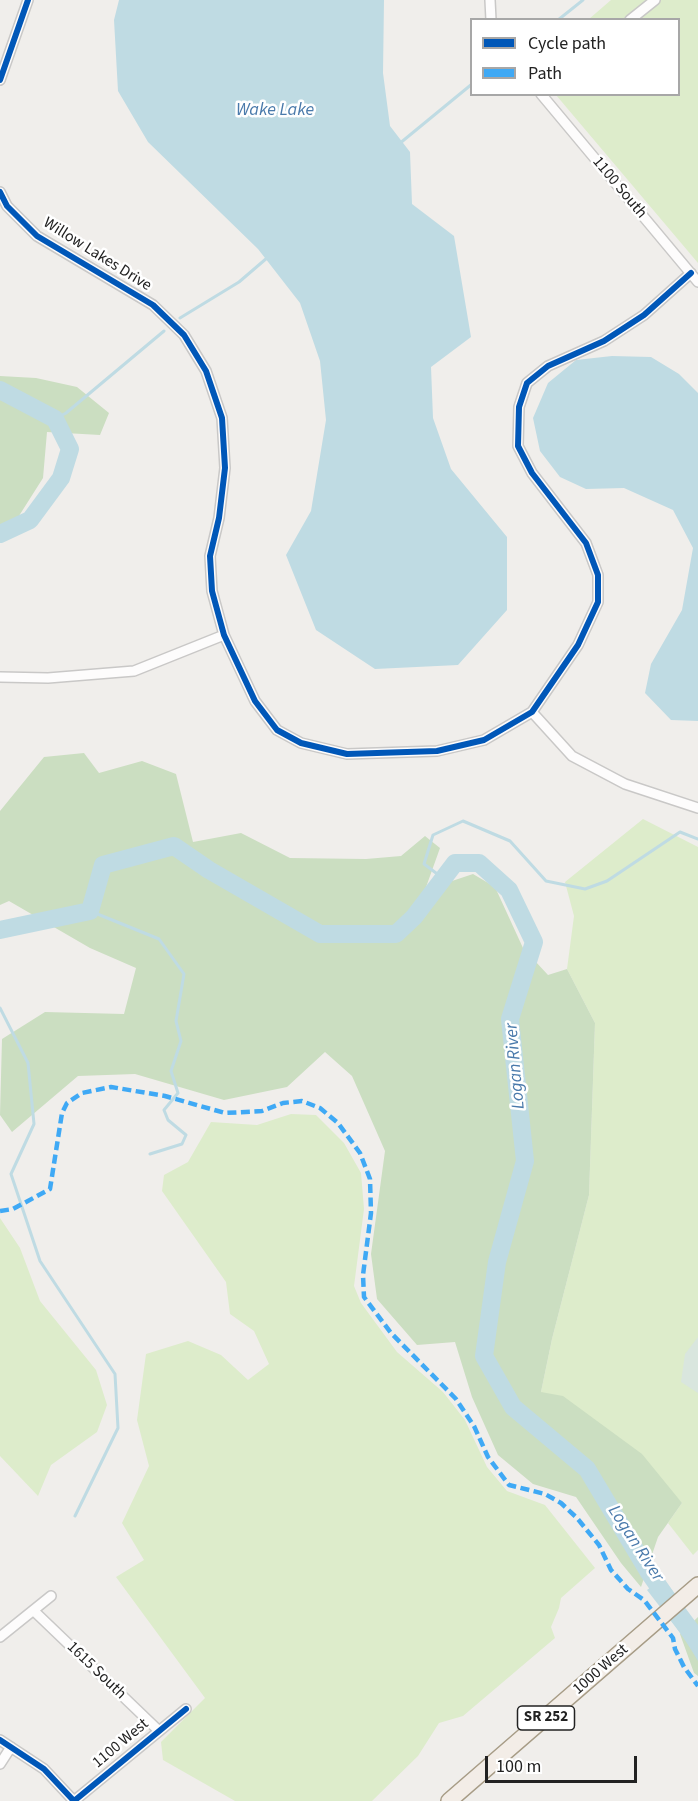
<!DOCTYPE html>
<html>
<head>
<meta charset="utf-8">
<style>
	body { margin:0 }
	#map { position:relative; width:698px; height:1801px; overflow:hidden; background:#f0eeeb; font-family:"Source Sans 3",sans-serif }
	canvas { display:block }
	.legend { position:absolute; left:470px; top:18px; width:210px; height:78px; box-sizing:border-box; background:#fff; border:2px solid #a7a7a7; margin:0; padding:8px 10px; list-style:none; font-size:18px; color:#222 }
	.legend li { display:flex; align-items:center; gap:12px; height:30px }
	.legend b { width:30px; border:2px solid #a7a7a7 }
	.scale { position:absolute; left:485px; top:1756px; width:152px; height:27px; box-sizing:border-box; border:3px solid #222; border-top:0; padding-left:8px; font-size:18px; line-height:21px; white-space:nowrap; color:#222; -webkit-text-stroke:4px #fff; paint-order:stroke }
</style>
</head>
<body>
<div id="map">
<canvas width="698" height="1801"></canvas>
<ul class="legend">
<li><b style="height:8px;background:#0057b8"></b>Cycle path</li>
<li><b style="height:8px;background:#3fa9f5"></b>Path</li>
</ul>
<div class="scale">100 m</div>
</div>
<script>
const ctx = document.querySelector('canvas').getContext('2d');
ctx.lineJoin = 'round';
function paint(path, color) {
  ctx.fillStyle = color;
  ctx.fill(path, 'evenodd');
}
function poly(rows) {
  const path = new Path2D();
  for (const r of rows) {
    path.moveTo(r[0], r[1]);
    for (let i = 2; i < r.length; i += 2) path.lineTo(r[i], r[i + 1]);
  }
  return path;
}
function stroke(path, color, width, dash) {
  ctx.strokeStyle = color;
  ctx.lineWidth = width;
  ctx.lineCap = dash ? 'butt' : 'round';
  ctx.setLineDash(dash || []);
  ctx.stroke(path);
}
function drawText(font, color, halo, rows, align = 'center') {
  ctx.font = font + ' "Source Sans 3",sans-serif';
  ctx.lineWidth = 5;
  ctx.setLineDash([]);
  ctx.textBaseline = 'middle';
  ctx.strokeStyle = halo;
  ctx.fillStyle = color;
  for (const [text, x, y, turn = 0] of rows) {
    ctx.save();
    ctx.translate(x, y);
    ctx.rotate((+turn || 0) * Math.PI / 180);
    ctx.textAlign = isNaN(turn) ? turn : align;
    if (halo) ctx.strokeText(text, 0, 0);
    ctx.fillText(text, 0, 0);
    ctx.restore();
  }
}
const grass = poly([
	[611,0,698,0,698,263,556,95,678,94,678,20,589,19],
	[643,819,698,847,698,1550,693,1555,668,1523,682,1503,541,1392,552,1339,589,1195,595,1023,567,969,574,916,565,882],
	[291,1114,316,1115,344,1143,361,1173,364,1209,354,1286,361,1303,397,1352,443,1392,465,1420,487,1467,507,1491,545,1505,595,1568,561,1598,559,1608,551,1627,555,1638,463,1716,439,1723,418,1756,372,1801,235,1801,163,1760,161,1742,205,1698,116,1577,144,1560,122,1523,149,1466,137,1420,146,1354,188,1341,221,1355,248,1380,269,1364,254,1331,230,1314,226,1282,162,1191,164,1175,188,1162,211,1122,257,1125],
	[0,1218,20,1248,40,1301,96,1370,107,1405,97,1432,51,1465,38,1496,0,1456]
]);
const forest = poly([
	[0,376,36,378,77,387,109,413,100,435,47,432,43,478,17,519,0,526],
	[84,753,99,773,142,761,176,774,193,842,241,833,290,858,366,859,401,856,425,836,440,848,425,890,473,874,495,887,523,948,548,975,567,969,595,1023,589,1195,552,1339,541,1392,563,1396,642,1454,682,1503,658,1537,641,1587,621,1563,576,1497,533,1484,498,1455,472,1397,455,1342,417,1345,377,1299,371,1254,385,1151,352,1076,325,1052,287,1087,224,1100,135,1074,78,1076,12,1132,0,1115,2,1039,45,1012,124,1014,136,968,90,948,9,901,0,905,0,811,44,757],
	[698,1617,698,1676,694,1673,680,1634]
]);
const wetland = poly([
	[698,1337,698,1393,681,1382,685,1354]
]);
const water = poly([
	[119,0,384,0,383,73,390,126,410,152,412,204,454,236,471,337,431,367,433,418,451,469,507,537,507,610,458,665,375,669,316,630,286,555,311,511,326,420,320,361,300,303,258,249,148,142,118,91,114,20],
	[612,356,651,357,679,374,698,393,698,721,671,720,645,693,651,664,682,610,693,548,673,510,624,488,586,489,560,477,540,451,533,418,548,383,576,360],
	[663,1578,698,1625,698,1661,684,1638,647,1590]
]);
const stream = poly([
	[558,20,583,0],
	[399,144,472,84],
	[180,318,239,282,267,258],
	[55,419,66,413,164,331],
	[444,879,424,864,433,835,463,821,510,841,546,881,585,889,607,881,680,832,698,839],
	[90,911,159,939,184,974,176,1021,181,1041,171,1071,178,1093,164,1110,168,1120,186,1135,182,1144,150,1154],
	[0,1008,28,1063,34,1124,11,1174,40,1261,115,1374,118,1428,75,1516]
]);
const river = poly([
	[0,390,55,419,70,449,61,478,30,520,0,534],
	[0,930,90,911,103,865,174,846,209,870,320,934,396,934,414,917,455,863,479,863,509,890,534,942,510,1019,525,1161,497,1262,484,1356,513,1407,587,1469,648,1571,698,1643]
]);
const street = poly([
	[490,0,491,20],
	[630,20,655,0],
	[0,80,28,0],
	[541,94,698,282],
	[0,192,7,206,37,236,153,305,184,335,206,371,222,418,225,468,219,518,210,556,212,591,224,635,255,701,277,730,301,743,347,754,437,751,484,740,532,712,578,645,598,602,598,575,586,543,532,473,518,446,519,407,527,383,548,366,604,341,644,315,691,273],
	[0,677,48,678,134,671,224,635],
	[532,712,572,756,625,784,698,808],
	[34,1611,158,1730],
	[0,1637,51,1596],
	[0,1740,44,1769,74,1801,186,1709],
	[0,1764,11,1747]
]);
const primary = poly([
	[449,1801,698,1585]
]);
const quiet = poly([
	[0,1211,13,1209,50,1189,62,1113,67,1103,82,1093,111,1087,165,1096,225,1113,262,1111,283,1103,302,1101,320,1108,338,1123,360,1153,370,1179,371,1213,363,1275,364,1297,391,1333,456,1399,474,1426,488,1457,509,1485,545,1494,561,1503,577,1518,599,1545,611,1570,628,1589,644,1600,673,1638,675,1649,684,1667,698,1686]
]);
const cycleway = poly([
	[0,80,28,0],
	[0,192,7,206,37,236,153,305,184,335,206,371,222,418,225,468,219,518,210,556,212,591,224,635,255,701,277,730,301,743,347,754,437,751,484,740,532,712,578,645,598,602,598,575,586,543,532,473,518,446,519,407,527,383,548,366,604,341,644,315,691,273],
	[0,1740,44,1769,74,1801,186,1709]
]);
const shields = [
	[546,1718,57]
];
const shieldNames = [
	["SR 252",546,1718]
];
const streetNames = [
	["1100 South",619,188,50],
	["Willow Lakes Drive",97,255,32],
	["1000 West",601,1670,-41],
	["1615 South",96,1671,44],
	["1100 West",121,1744,-40]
];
const waterNames = [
	["Wake Lake",275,111],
	["Logan River",516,1066,-95],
	["Logan River",635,1544,57]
];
paint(grass, '#ddeccb');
paint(forest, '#cbdec1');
paint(wetland, '#d9e6de');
paint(water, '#bfdbe3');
stroke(stream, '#bfdbe3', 3);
stroke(river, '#bfdbe3', 18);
stroke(street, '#c9c8c7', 12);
stroke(primary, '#a79c86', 18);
stroke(street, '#fdfcfc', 9);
stroke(primary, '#f3ede7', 15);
stroke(quiet, '#3fa9f5', 4.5, [9, 4.5]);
stroke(cycleway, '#0057b8', 6);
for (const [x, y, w] of shields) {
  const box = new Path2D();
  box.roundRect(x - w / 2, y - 12, w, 24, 4.5);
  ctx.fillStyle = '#fff';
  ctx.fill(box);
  stroke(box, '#222', 1.5);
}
drawText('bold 15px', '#222', null, shieldNames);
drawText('16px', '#222', '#fff', streetNames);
drawText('italic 18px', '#4a7aab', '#fff', waterNames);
</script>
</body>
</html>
